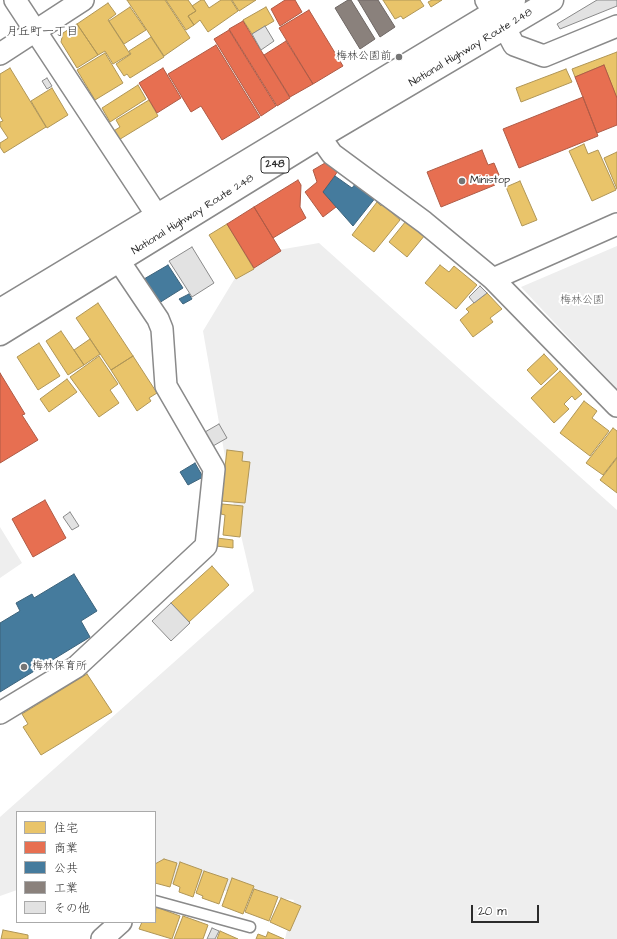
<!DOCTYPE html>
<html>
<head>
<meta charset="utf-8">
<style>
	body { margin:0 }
	#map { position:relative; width:617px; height:939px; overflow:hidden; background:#fff; font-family:"Architects Daughter","Klee One",sans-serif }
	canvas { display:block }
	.legend { position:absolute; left:16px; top:811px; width:140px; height:112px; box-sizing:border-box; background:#fff; border:1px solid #aaa; margin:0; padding:5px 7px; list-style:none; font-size:12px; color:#2b2b2b }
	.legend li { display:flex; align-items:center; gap:8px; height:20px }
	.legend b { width:20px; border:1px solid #aaa }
	.scale { position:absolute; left:471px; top:905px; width:68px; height:18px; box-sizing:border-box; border:2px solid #2b2b2b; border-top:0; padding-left:5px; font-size:12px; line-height:14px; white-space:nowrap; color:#2b2b2b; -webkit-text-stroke:3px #fff; paint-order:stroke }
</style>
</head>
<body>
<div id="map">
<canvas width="617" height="939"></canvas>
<ul class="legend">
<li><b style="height:11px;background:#e9c46a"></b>住宅</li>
<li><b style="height:11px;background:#e76f51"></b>商業</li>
<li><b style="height:11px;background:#457b9d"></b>公共</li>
<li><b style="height:11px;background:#8a817c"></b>工業</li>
<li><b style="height:11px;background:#e2e2e2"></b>その他</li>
</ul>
<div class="scale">20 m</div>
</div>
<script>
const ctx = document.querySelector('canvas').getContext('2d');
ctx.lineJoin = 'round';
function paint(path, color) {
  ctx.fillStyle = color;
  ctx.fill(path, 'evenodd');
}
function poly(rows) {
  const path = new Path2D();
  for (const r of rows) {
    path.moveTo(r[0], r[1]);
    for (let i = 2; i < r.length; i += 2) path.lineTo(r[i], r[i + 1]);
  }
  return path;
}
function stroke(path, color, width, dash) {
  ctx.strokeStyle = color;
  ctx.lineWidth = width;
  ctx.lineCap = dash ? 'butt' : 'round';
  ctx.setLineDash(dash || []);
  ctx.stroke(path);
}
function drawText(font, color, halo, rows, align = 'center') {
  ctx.font = font + ' "Architects Daughter","Klee One",sans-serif';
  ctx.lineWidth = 4;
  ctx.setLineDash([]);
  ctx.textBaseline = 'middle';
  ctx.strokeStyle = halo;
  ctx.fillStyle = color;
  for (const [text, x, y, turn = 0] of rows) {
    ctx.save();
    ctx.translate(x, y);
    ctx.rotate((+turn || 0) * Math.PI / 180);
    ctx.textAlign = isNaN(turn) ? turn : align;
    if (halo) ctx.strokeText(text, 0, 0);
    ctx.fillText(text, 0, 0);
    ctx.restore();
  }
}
const built = poly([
	[319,243,617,510,617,939,285,939,294,900,155,882,155,812,17,812,17,890,0,896,0,817,254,591,232,497,203,331,249,255],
	[617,246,617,389,521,287],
	[0,527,22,563,0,578]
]);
const homes = poly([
	[127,0,165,0,190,38,164,56,127,0],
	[166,0,188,0,196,11,188,16,194,25,186,30,166,0],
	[201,0,204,0,209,8,221,0,231,0,238,11,208,32,200,20,194,25,188,16,196,11,192,6,201,0],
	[232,0,256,0,239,11,232,0],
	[383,0,420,0,424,6,403,19,401,16,395,19,383,0],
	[432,0,442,0,431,7,428,2,432,0],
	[108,3,116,14,108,20,130,54,113,64,105,51,98,55,77,24,108,3],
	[130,7,146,30,124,44,109,21,130,7],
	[266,7,274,21,252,34,243,20,266,7],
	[77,24,98,55,77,68,61,42,63,33,77,24],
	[151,37,164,57,130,78,127,74,124,76,116,64,131,54,129,51,151,37],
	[617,52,617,99,604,65,575,77,572,69,617,52],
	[105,53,123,83,95,100,77,70,105,53],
	[10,68,46,127,4,153,0,147,0,143,8,138,0,126,0,122,3,121,0,116,0,74,10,68],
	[566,69,572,82,521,102,516,88,566,69],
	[138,85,146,99,110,122,102,108,138,85],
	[52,88,68,115,47,128,31,101,52,88],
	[149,100,158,116,117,141,112,132,120,127,116,120,149,100],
	[584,144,588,154,598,150,616,190,592,201,569,151,584,144],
	[617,152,617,189,604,158,617,152],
	[520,181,537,220,522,226,506,187,520,181],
	[377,202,381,206,382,204,400,220,374,252,352,235,377,202],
	[406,221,425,235,407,257,389,242,406,221],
	[227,224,254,269,236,279,209,235,227,224],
	[440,265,449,272,454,266,477,285,456,309,425,283,440,265],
	[487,293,502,309,490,318,493,322,473,337,460,320,469,312,466,309,487,293],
	[98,303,133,356,111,370,76,318,98,303],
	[61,331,84,365,68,375,46,341,61,331],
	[90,339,100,354,84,365,74,350,90,339],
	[39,343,60,376,38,390,17,357,39,343],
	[544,354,558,369,541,385,527,370,544,354],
	[99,356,118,384,110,390,119,403,99,417,70,377,99,356],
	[133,356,157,393,149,398,151,401,137,411,111,370,133,356],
	[560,371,582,394,575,400,572,396,564,404,569,409,554,423,531,398,560,371],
	[67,379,77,392,49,412,40,399,67,379],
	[584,401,597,411,592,418,609,431,590,456,560,433,584,401],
	[613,428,617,431,617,457,603,475,586,463,613,428],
	[227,450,243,452,242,461,250,462,245,503,221,501,227,450],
	[617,458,617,493,600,480,617,458],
	[222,504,243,506,240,537,223,535,225,515,221,514,222,504],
	[217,538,233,540,233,548,216,546,217,538],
	[212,566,229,585,189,622,171,603,212,566],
	[87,674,112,712,41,755,23,727,28,724,22,714,87,674],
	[164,859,177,863,170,887,155,883,155,864,164,859],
	[180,862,202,870,193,897,179,892,180,887,173,884,180,862],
	[204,871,228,879,219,904,202,898,203,896,196,893,204,871],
	[232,878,254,886,243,914,222,906,232,878],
	[254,889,278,897,269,921,245,912,254,889],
	[281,898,301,906,290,931,270,922,281,898],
	[156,907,180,916,172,939,139,929,142,922,155,922,156,907],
	[183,916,208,925,203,939,174,939,183,916],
	[3,930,28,935,28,939,1,939,3,930],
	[220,931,238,939,217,939,220,931],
	[268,932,284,939,256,939,258,934,266,937,268,932]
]);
const shops = poly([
	[285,0,295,0,302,12,280,26,271,9,285,0],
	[309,10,343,66,313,84,279,28,309,10],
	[243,21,290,98,277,106,229,29,243,21],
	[229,30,276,106,261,116,214,39,229,30],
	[286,41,313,84,290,97,264,55,286,41],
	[216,45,260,117,222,140,201,106,191,112,168,74,216,45],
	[604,65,617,98,617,125,597,133,575,77,604,65],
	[163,68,181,98,157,113,139,83,163,68],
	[583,97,598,136,519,168,503,129,583,97],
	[482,150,488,165,494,163,499,175,492,177,495,185,441,207,427,172,482,150],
	[325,163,338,171,323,192,336,207,323,217,305,192,317,182,313,170,325,163],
	[298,180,301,185,300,207,306,218,273,238,254,207,298,180],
	[254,207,281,251,254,268,227,224,254,207],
	[0,373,25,414,22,415,38,440,0,463,0,373],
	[45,500,66,538,33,557,12,519,45,500]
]);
const public = poly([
	[335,176,352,188,356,183,376,197,353,226,323,192,335,176],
	[168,265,183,288,159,303,144,279,168,265],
	[189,294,192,299,183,304,179,299,189,294],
	[195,463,203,477,188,485,180,472,195,463],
	[74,574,97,611,81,621,90,637,0,692,0,623,20,611,16,603,32,594,34,598,74,574]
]);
const industry = poly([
	[348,0,351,0,375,39,360,49,335,8,348,0],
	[358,0,378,0,395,27,380,37,358,0]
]);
const building = poly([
	[597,0,617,0,617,6,560,29,557,24,597,0],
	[265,26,274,41,261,50,252,34,265,26],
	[47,78,52,86,47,89,42,81,47,78],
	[192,247,214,283,192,297,169,261,192,247],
	[480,286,487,293,474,303,469,297,480,286],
	[219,424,227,438,213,446,205,432,219,424],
	[70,512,79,526,72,530,63,517,70,512],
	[171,603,190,623,171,641,152,621,171,603],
	[212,928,219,931,215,939,207,939,212,928]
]);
const service = poly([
	[155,901,250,927]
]);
const minor = poly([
	[15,0,156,214],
	[486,0,505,28,514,45,544,56,617,26],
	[0,54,83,0],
	[320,137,332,154,424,222,493,279,617,406],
	[493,279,617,224],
	[0,713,76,667,206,546,214,469,166,386,162,329,158,319,119,261],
	[102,939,121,922]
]);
const trunk = poly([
	[0,310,514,0],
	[0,334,320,137,552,0]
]);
const markers = [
	[399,57,4,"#757575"],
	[462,181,4,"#757575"],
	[24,667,4,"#757575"]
];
const shields = [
	[275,165,28]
];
const shieldNames = [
	["248",275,165]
];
const streetNames = [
	["National Highway Route 248",471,48,-31],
	["National Highway Route 248",193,215,-32]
];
const poiNames = [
	["梅林公園前",391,57,"right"],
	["Ministop",470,181],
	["梅林保育所",32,667]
];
const parkNames = [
	["梅林公園",582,301]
];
const neighbourhoodNames = [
	["月丘町一丁目",42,32]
];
paint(built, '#eee');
paint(homes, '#e9c46a');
stroke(homes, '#b09657', 1);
paint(shops, '#e76f51');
stroke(shops, '#af5b46', 1);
paint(public, '#457b9d');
stroke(public, '#3d637b', 1);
paint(industry, '#8a817c');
stroke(industry, '#6e6764', 1);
paint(building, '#e2e2e2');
stroke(building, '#8a8a8a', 1);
stroke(service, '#8a8a8a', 13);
stroke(minor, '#8a8a8a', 24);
stroke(trunk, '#8a8a8a', 25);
stroke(service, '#fff', 10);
stroke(minor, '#fff', 21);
stroke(trunk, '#fff', 22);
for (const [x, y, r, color] of markers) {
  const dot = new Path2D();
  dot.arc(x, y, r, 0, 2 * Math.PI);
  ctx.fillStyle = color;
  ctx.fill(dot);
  stroke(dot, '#fff', 1.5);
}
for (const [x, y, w] of shields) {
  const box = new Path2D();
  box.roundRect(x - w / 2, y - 8, w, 16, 3);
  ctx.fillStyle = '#fff';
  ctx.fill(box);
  stroke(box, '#2b2b2b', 1);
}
drawText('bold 10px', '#2b2b2b', null, shieldNames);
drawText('11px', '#2b2b2b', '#fff', streetNames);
drawText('11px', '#2b2b2b', '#fff', poiNames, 'left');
drawText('11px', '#585858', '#fff', parkNames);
drawText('12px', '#2b2b2b', '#fff', neighbourhoodNames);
</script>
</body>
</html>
